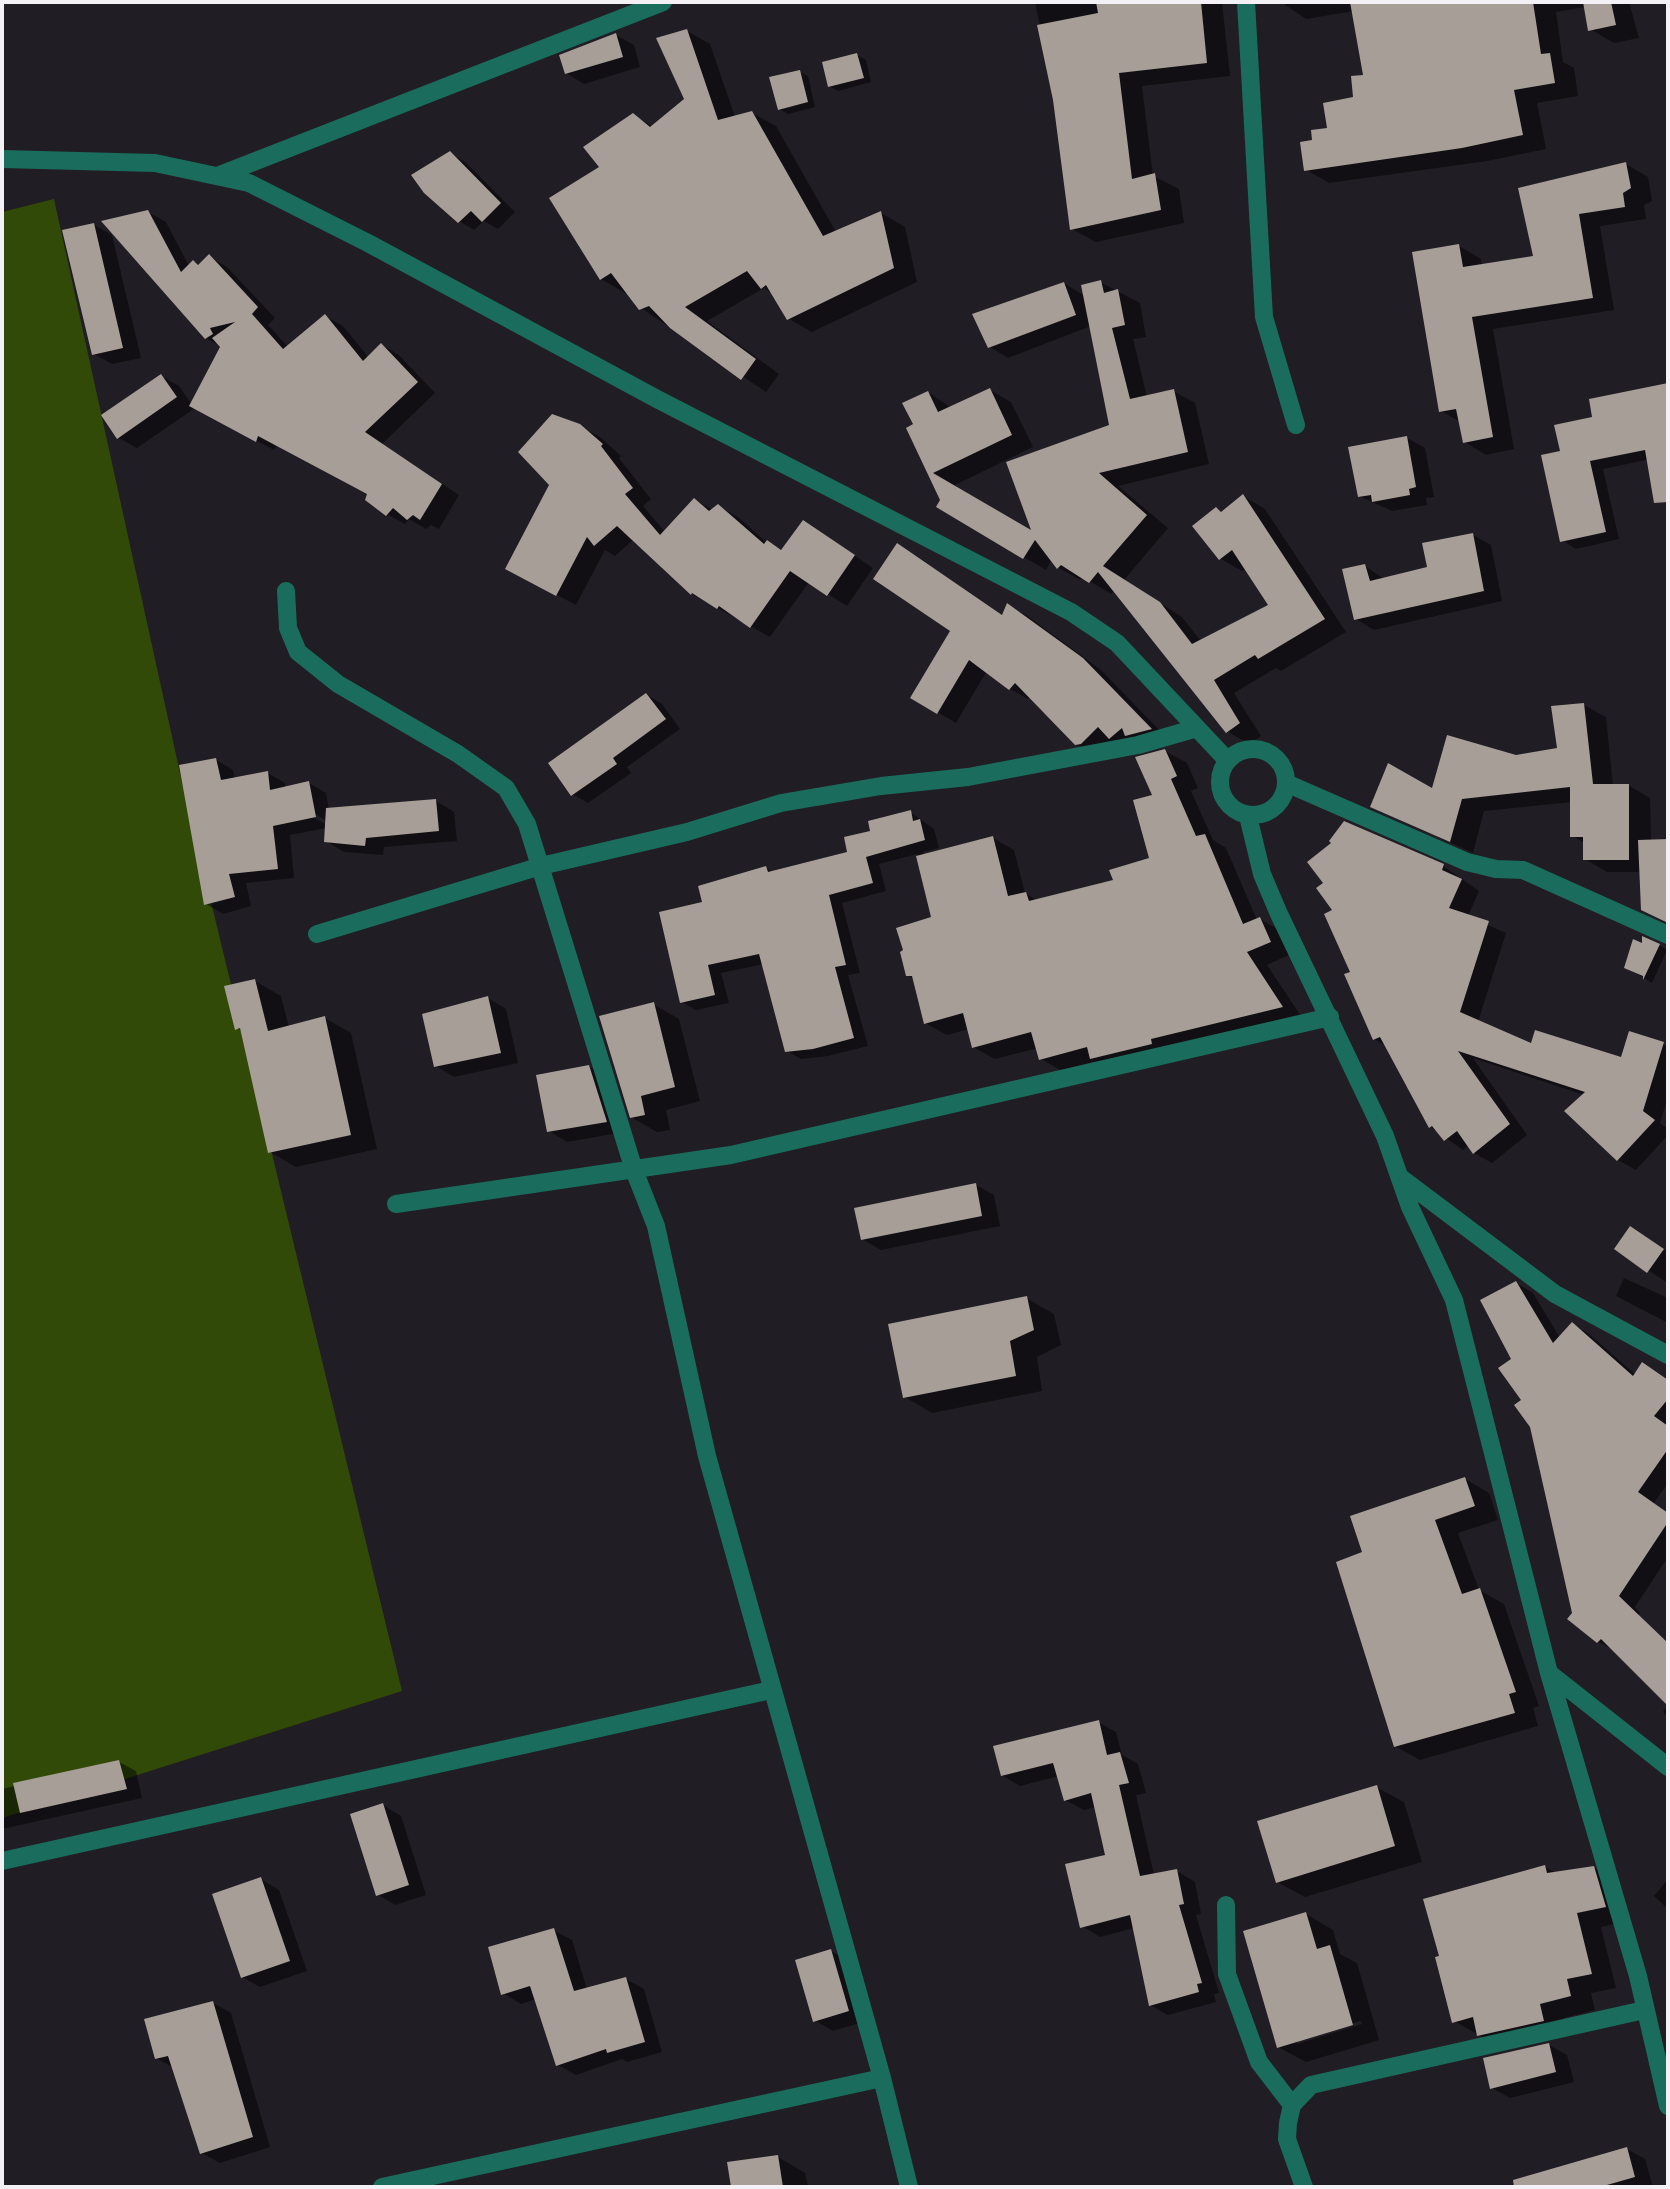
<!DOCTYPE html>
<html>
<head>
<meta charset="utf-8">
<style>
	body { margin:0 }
	#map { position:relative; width:1670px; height:2189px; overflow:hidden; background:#211d24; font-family:Signika,sans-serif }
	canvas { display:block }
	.frame { position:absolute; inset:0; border:4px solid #f4f1f6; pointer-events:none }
</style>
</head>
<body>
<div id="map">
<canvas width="1670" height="2189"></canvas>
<div class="frame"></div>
</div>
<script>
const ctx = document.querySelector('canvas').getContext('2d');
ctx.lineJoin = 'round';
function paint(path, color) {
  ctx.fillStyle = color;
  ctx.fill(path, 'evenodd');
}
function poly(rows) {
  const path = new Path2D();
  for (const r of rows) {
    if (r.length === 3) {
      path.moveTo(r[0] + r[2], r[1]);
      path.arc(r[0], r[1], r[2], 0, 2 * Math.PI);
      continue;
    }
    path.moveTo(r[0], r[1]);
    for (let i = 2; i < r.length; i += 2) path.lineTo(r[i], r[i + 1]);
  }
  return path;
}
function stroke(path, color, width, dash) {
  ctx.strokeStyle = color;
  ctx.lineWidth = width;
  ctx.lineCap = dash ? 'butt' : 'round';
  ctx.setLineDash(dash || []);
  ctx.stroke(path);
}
const green = poly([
	[54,199,182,782,402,1691,2,1818,2,212]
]);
const shadow = poly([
	[1035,2,1222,2,1230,76,1142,86,1153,176,1179,189,1184,223,1096,242,1072,229,1055,100],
	[1281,2,1629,2,1639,38,1614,43,1590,29,1585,7,1556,12,1563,62,1574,68,1578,96,1537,103,1546,149,1487,161,1329,183,1305,169,1314,142,1329,130,1355,99,1365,76,1354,11,1306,19],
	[687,31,710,44,735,117,752,113,776,126,836,232,881,213,905,227,917,282,812,332,789,319,773,294,764,288,707,321,779,374,766,392,641,308,627,291,625,293,601,279,601,168,633,115,653,127,686,99],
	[616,35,634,45,640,67,584,84,566,73],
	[857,55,866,60,871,82,838,91,829,86],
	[799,72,808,76,815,107,788,114,779,109],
	[450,153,465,162,515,212,498,229,484,221,474,230,459,221],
	[1626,164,1648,177,1652,201,1644,205,1646,219,1600,226,1614,310,1493,329,1514,449,1486,455,1465,442,1461,422,1441,411,1459,246,1481,259,1482,266,1535,257],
	[148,212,166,222,189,266,194,262,199,266,209,257,227,267,275,318,268,325,288,347,325,316,343,326,369,358,382,345,399,355,435,393,382,444,459,495,439,529,431,525,426,529,409,519,405,524,387,514,369,494,277,445,274,450,195,408,137,448,119,438,161,376,179,386,192,405,222,347,206,338],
	[94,225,112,235,141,358,112,364,94,354],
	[1100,282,1140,303,1146,337,1133,339,1147,397,1173,391,1195,403,1209,464,1118,486,1168,528,1124,580,1182,617,1201,641,1270,605,1246,569,1242,571,1221,559,1195,526,1216,509,1223,512,1243,496,1265,509,1346,632,1281,671,1276,668,1234,693,1261,736,1249,744,1227,731,1115,590,1111,594,1083,577,1080,580,1059,568,1052,559,1046,570,938,507,942,501,915,425,928,392,951,408,990,390,1011,402,1033,447,953,486,1034,534,1111,426,1091,326,1008,358,990,347,1064,283,1085,296],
	[1666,385,1668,465,1662,466,1651,459,1603,469,1619,539,1576,549,1562,540,1562,452,1594,418],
	[579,426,600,437,621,456,619,458,651,499,643,506,665,532,695,500,713,510,718,506,738,517,767,543,783,551,823,534,873,568,847,606,809,582,770,637,692,594,633,540,615,556,605,550,576,605,527,579],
	[1407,438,1425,448,1434,497,1426,498,1427,505,1392,511,1359,496],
	[1473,535,1491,545,1502,601,1374,630,1356,619,1365,566,1384,579,1429,569],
	[915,556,1004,616,1008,605,1026,615,1101,670,1168,739,1128,748,1114,740,1095,755,1076,744,1030,696,1028,699,1010,689,987,671,956,723,912,697,952,630],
	[647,695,662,704,680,729,627,767,631,773,588,803,572,794],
	[1584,705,1606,717,1613,786,1628,785,1650,798,1651,840,1668,838,1668,923,1643,909,1641,872,1607,872,1585,859,1585,843,1572,836,1572,802,1484,811,1473,853,1373,807,1433,790,1516,757,1559,750],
	[1165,751,1187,763,1198,788,1191,791,1213,840,1226,848,1257,920,1260,919,1281,931,1291,954,1267,965,1303,1019,1113,1071,1097,1061,1062,1071,1041,1059,1038,1048,995,1059,973,1047,969,1029,947,1035,925,1023,915,979,908,975,933,918,917,854,879,864,886,891,842,903,860,973,848,975,868,1046,828,1056,801,1059,787,1051,764,964,721,973,729,1003,696,1010,682,1002,704,903,766,868,773,872,849,853,872,832,910,812,934,829,939,848,923,852,924,855,993,838,1014,850,1025,893,1038,901,1115,881,1151,859,1154,796],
	[216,760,233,770,235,779,268,773,285,783,285,788,309,783,326,793,329,809,436,801,454,812,457,841,384,847,383,855,344,852,326,841,327,828,290,835,294,878,246,883,251,906,223,914,206,904],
	[310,811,327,821,327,825,308,814],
	[1443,866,1479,891,1468,916,1506,933,1478,1022,1532,1045,1622,1060,1663,1044,1668,1047,1668,1097,1660,1123,1668,1129,1668,1135,1636,1170,1618,1160,1584,1095,1473,1058,1527,1135,1492,1163,1474,1153,1469,1145,1463,1150,1431,1127,1388,1047,1374,1039,1352,973],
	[1644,945,1659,945,1667,950,1652,983,1634,972],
	[255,981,281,996,289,1028,325,1018,351,1033,377,1149,296,1167,270,1152,243,1032,237,1028],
	[488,998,506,1009,518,1063,454,1077,436,1066],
	[653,1004,679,1019,700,1101,666,1110,670,1130,657,1132,631,1117],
	[589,1066,607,1077,624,1132,567,1142,549,1131],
	[976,1185,994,1195,1000,1226,881,1250,862,1239],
	[1631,1228,1668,1252,1666,1282,1616,1249],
	[1624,1278,1668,1298,1668,1323,1616,1296],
	[1516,1283,1533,1293,1560,1338,1572,1324,1589,1334,1636,1375,1643,1364,1668,1380,1668,1483,1654,1503,1668,1513,1668,1557,1635,1607,1640,1613,1630,1626,1668,1662,1668,1703,1616,1651,1598,1642,1574,1613,1514,1359],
	[1026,1298,1054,1314,1061,1345,1037,1357,1042,1391,932,1413,905,1397],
	[1465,1479,1489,1493,1498,1520,1458,1533,1479,1590,1504,1604,1539,1706,1533,1708,1538,1726,1420,1760,1395,1746,1364,1554],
	[1668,1705,1668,1717,1663,1712],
	[1098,1722,1116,1732,1122,1755,1138,1764,1146,1793,1136,1795,1154,1875,1177,1871,1195,1882,1201,1914,1196,1915,1219,1993,1214,1994,1216,2002,1168,2015,1150,2005,1134,1928,1100,1937,1082,1926,1107,1856,1096,1807,1084,1810,1065,1800,1059,1776,1020,1786,1002,1775],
	[119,1762,136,1771,142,1798,2,1829,2,1789],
	[1376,1787,1404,1802,1422,1862,1305,1897,1277,1882],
	[383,1805,401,1816,426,1895,395,1905,377,1894],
	[1545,1867,1556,1873,1593,1867,1618,1882,1630,1921,1601,1927,1616,1988,1591,1993,1595,2010,1564,2018,1568,2035,1504,2049,1454,2021],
	[261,1879,279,1890,307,1971,260,1987,242,1977],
	[1668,1879,1668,1909,1654,1896],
	[1306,1914,1333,1930,1340,1954,1357,1963,1379,2040,1306,2062,1278,2047],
	[1361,2021,1362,2024,1297,2044,1297,2040],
	[553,1930,572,1940,587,1989,626,1979,644,1989,662,2052,627,2062,622,2059,576,2075,558,2065,536,1999,521,2004,503,1993],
	[831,1951,849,1961,866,2021,833,2031,814,2020],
	[213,2003,231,2013,270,2147,220,2163,202,2153,174,2068,156,2058],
	[1549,2045,1567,2055,1574,2082,1510,2098,1492,2088],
	[1627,2149,1645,2159,1653,2187,1510,2187],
	[778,2157,805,2173,808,2187,733,2187,729,2164]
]);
const building = poly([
	[1096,2,1201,2,1207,63,1119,73,1132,179,1155,173,1161,210,1070,230,1053,100,1037,25,1098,13],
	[1350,2,1533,2,1541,54,1550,53,1555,83,1514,90,1523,135,1462,148,1304,171,1300,142,1312,140,1311,130,1327,128,1323,103,1353,97,1351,76,1363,75],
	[1583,2,1611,2,1616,25,1588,31],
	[687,29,718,120,752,111,823,236,881,211,894,268,787,320,766,285,761,289,747,271,685,307,756,359,741,380,670,328,649,306,639,310,611,273,600,280,549,198,599,167,583,147,633,113,650,127,684,99,656,38],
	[616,33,623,57,565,74,559,55],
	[857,53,864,78,828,87,822,62],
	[800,70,808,102,778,110,769,77],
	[450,151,501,203,482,222,471,211,458,223,424,193,411,175],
	[1626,162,1631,188,1623,193,1625,207,1579,214,1593,298,1472,317,1493,437,1463,443,1456,409,1439,412,1412,252,1459,244,1463,267,1533,256,1518,188],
	[148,210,181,272,193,260,198,265,209,254,258,307,252,314,283,349,325,314,363,361,381,343,418,382,365,432,442,484,420,520,413,515,407,520,393,508,386,516,365,500,367,494,258,436,256,442,189,406,220,347,212,338,235,322,210,328,213,334,205,339,101,221],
	[94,223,123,348,92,355,62,230],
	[1101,280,1104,293,1118,289,1125,325,1112,328,1130,399,1174,389,1188,452,1099,473,1147,515,1103,566,1160,602,1192,644,1268,605,1232,550,1219,560,1192,526,1216,507,1221,512,1243,494,1325,619,1258,659,1255,655,1214,680,1240,723,1226,733,1098,572,1089,583,1061,565,1057,569,1035,540,1023,559,936,507,940,500,906,428,913,424,902,403,928,391,938,412,990,388,1012,435,933,473,1031,530,1006,462,1109,425,1081,285],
	[1064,282,1076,315,988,348,972,314],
	[161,374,177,397,117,439,101,415],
	[1668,383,1668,502,1654,503,1645,450,1590,461,1606,532,1560,542,1541,455,1560,451,1554,425,1592,417,1589,399],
	[552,414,580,424,603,444,601,446,633,488,625,494,660,535,694,498,709,511,718,504,764,544,767,540,781,550,803,520,855,555,827,596,790,571,750,628,719,606,717,609,692,593,691,595,617,526,594,546,587,537,556,596,505,569,549,485,518,452],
	[1407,436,1416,487,1409,489,1410,495,1372,502,1371,495,1358,497,1348,447],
	[1473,533,1484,591,1354,620,1342,569,1365,564,1370,581,1427,567,1422,543],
	[897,543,1002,615,1007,603,1083,658,1152,729,1125,736,1122,728,1109,739,1098,727,1081,744,1075,745,1015,683,1009,690,969,660,937,714,910,698,950,631,873,579],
	[646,693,666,719,613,758,617,764,571,796,548,763],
	[1584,703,1593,784,1629,784,1629,860,1583,860,1583,837,1570,837,1570,787,1462,799,1450,842,1370,807,1388,763,1432,788,1447,735,1516,755,1557,748,1551,706],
	[1165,749,1177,776,1171,779,1196,836,1205,834,1243,924,1260,917,1271,942,1247,952,1283,1007,1151,1039,1152,1044,1090,1059,1087,1047,1039,1060,1031,1032,972,1048,963,1013,924,1024,912,976,906,976,900,952,903,950,896,928,931,917,916,856,993,836,1008,896,1026,892,1029,901,1113,880,1109,870,1149,858,1133,800,1152,795,1135,757],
	[216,758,221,780,268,771,270,790,309,781,316,817,273,826,278,869,229,874,235,897,204,905,179,765],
	[436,799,439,831,366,838,365,846,324,842,326,808],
	[911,810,913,821,920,819,925,840,866,857,873,883,829,895,846,965,835,967,854,1038,813,1049,785,1052,759,954,708,965,715,995,680,1003,659,912,702,902,698,886,766,866,768,872,847,852,844,837,870,831,868,821],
	[1344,821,1444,864,1442,870,1462,879,1449,908,1489,921,1460,1012,1531,1043,1535,1030,1621,1057,1629,1031,1664,1042,1643,1111,1655,1120,1617,1161,1564,1111,1585,1092,1458,1051,1510,1124,1473,1154,1457,1131,1444,1141,1432,1126,1429,1128,1380,1037,1373,1040,1344,974,1350,972,1324,914,1332,910,1316,888,1323,883,1307,862,1331,843,1329,841],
	[1668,839,1668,923,1641,910,1638,840],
	[1642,936,1660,944,1643,980,1643,976,1624,968,1633,939,1642,943],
	[255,979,268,1031,325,1016,351,1135,268,1153,240,1028,235,1030,224,986],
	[488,996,501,1053,434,1067,422,1014],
	[654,1002,675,1087,641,1096,645,1115,630,1118,599,1016],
	[589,1065,607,1122,547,1132,536,1075],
	[976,1183,982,1216,861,1240,854,1208],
	[1630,1226,1664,1249,1647,1273,1614,1249],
	[1516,1281,1553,1343,1572,1322,1633,1376,1642,1362,1668,1380,1668,1399,1654,1416,1668,1426,1668,1449,1638,1492,1668,1513,1668,1522,1619,1596,1668,1643,1668,1706,1601,1639,1597,1643,1567,1619,1572,1613,1530,1427,1514,1405,1521,1400,1498,1368,1511,1359,1480,1300],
	[1027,1296,1034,1330,1010,1341,1016,1376,903,1398,888,1324],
	[1465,1477,1475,1506,1435,1520,1462,1594,1480,1588,1516,1692,1509,1694,1515,1713,1394,1747,1336,1562,1362,1552,1350,1516],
	[1099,1720,1107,1755,1120,1752,1129,1783,1119,1785,1140,1876,1177,1869,1184,1904,1179,1905,1202,1983,1197,1984,1199,1992,1149,2006,1130,1915,1080,1928,1065,1864,1105,1855,1091,1793,1064,1801,1053,1763,1001,1776,993,1746],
	[119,1760,127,1789,20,1813,13,1783],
	[1377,1785,1395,1846,1276,1883,1257,1821],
	[383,1803,409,1885,376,1896,350,1814],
	[1545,1865,1547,1873,1594,1866,1606,1907,1577,1913,1592,1974,1567,1979,1571,1996,1540,2004,1544,2021,1477,2036,1473,2017,1452,2023,1435,1957,1439,1956,1423,1899],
	[261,1877,290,1961,241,1978,212,1894],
	[1306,1912,1317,1949,1330,1945,1353,2025,1277,2048,1243,1931],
	[554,1928,574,1991,626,1977,645,2042,607,2053,606,2049,556,2066,530,1986,501,1995,488,1947],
	[831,1949,849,2011,813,2022,795,1960],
	[213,2001,253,2137,200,2154,168,2056,155,2059,144,2019],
	[1549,2043,1556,2072,1490,2089,1483,2058],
	[1627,2147,1635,2177,1600,2187,1514,2187,1513,2180],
	[778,2155,783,2187,731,2187,727,2162]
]);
const minor = poly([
	[1246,2,1264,317,1296,425],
	[2,159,155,163,249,183,368,243,657,399,1071,612,1117,643,1227,760],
	[220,175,663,2],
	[286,591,288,628,298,652,338,684,458,754,506,788,527,824,634,1170,656,1226,707,1456,882,2078,909,2187],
	[1253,782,33],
	[1286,783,1467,862,1496,869,1523,870,1668,935],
	[1248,816,1262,874,1279,914,1385,1136,1410,1207,1454,1300,1549,1673,1668,1767],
	[317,934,541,866,687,832,781,803,881,786,968,777,1138,745,1197,728],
	[1401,1178,1555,1294,1668,1355],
	[396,1204,731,1155,1330,1017],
	[1549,1673,1638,1976,1668,2106],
	[2,1861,771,1690],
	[1226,1905,1227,1974,1259,2062,1292,2105],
	[382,2187,882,2078],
	[1304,2187,1287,2139,1288,2123,1292,2105,1311,2085,1644,2010]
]);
paint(green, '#314a08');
paint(shadow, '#0007');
paint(building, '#a79e97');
stroke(minor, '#1a6d5d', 18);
</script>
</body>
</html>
